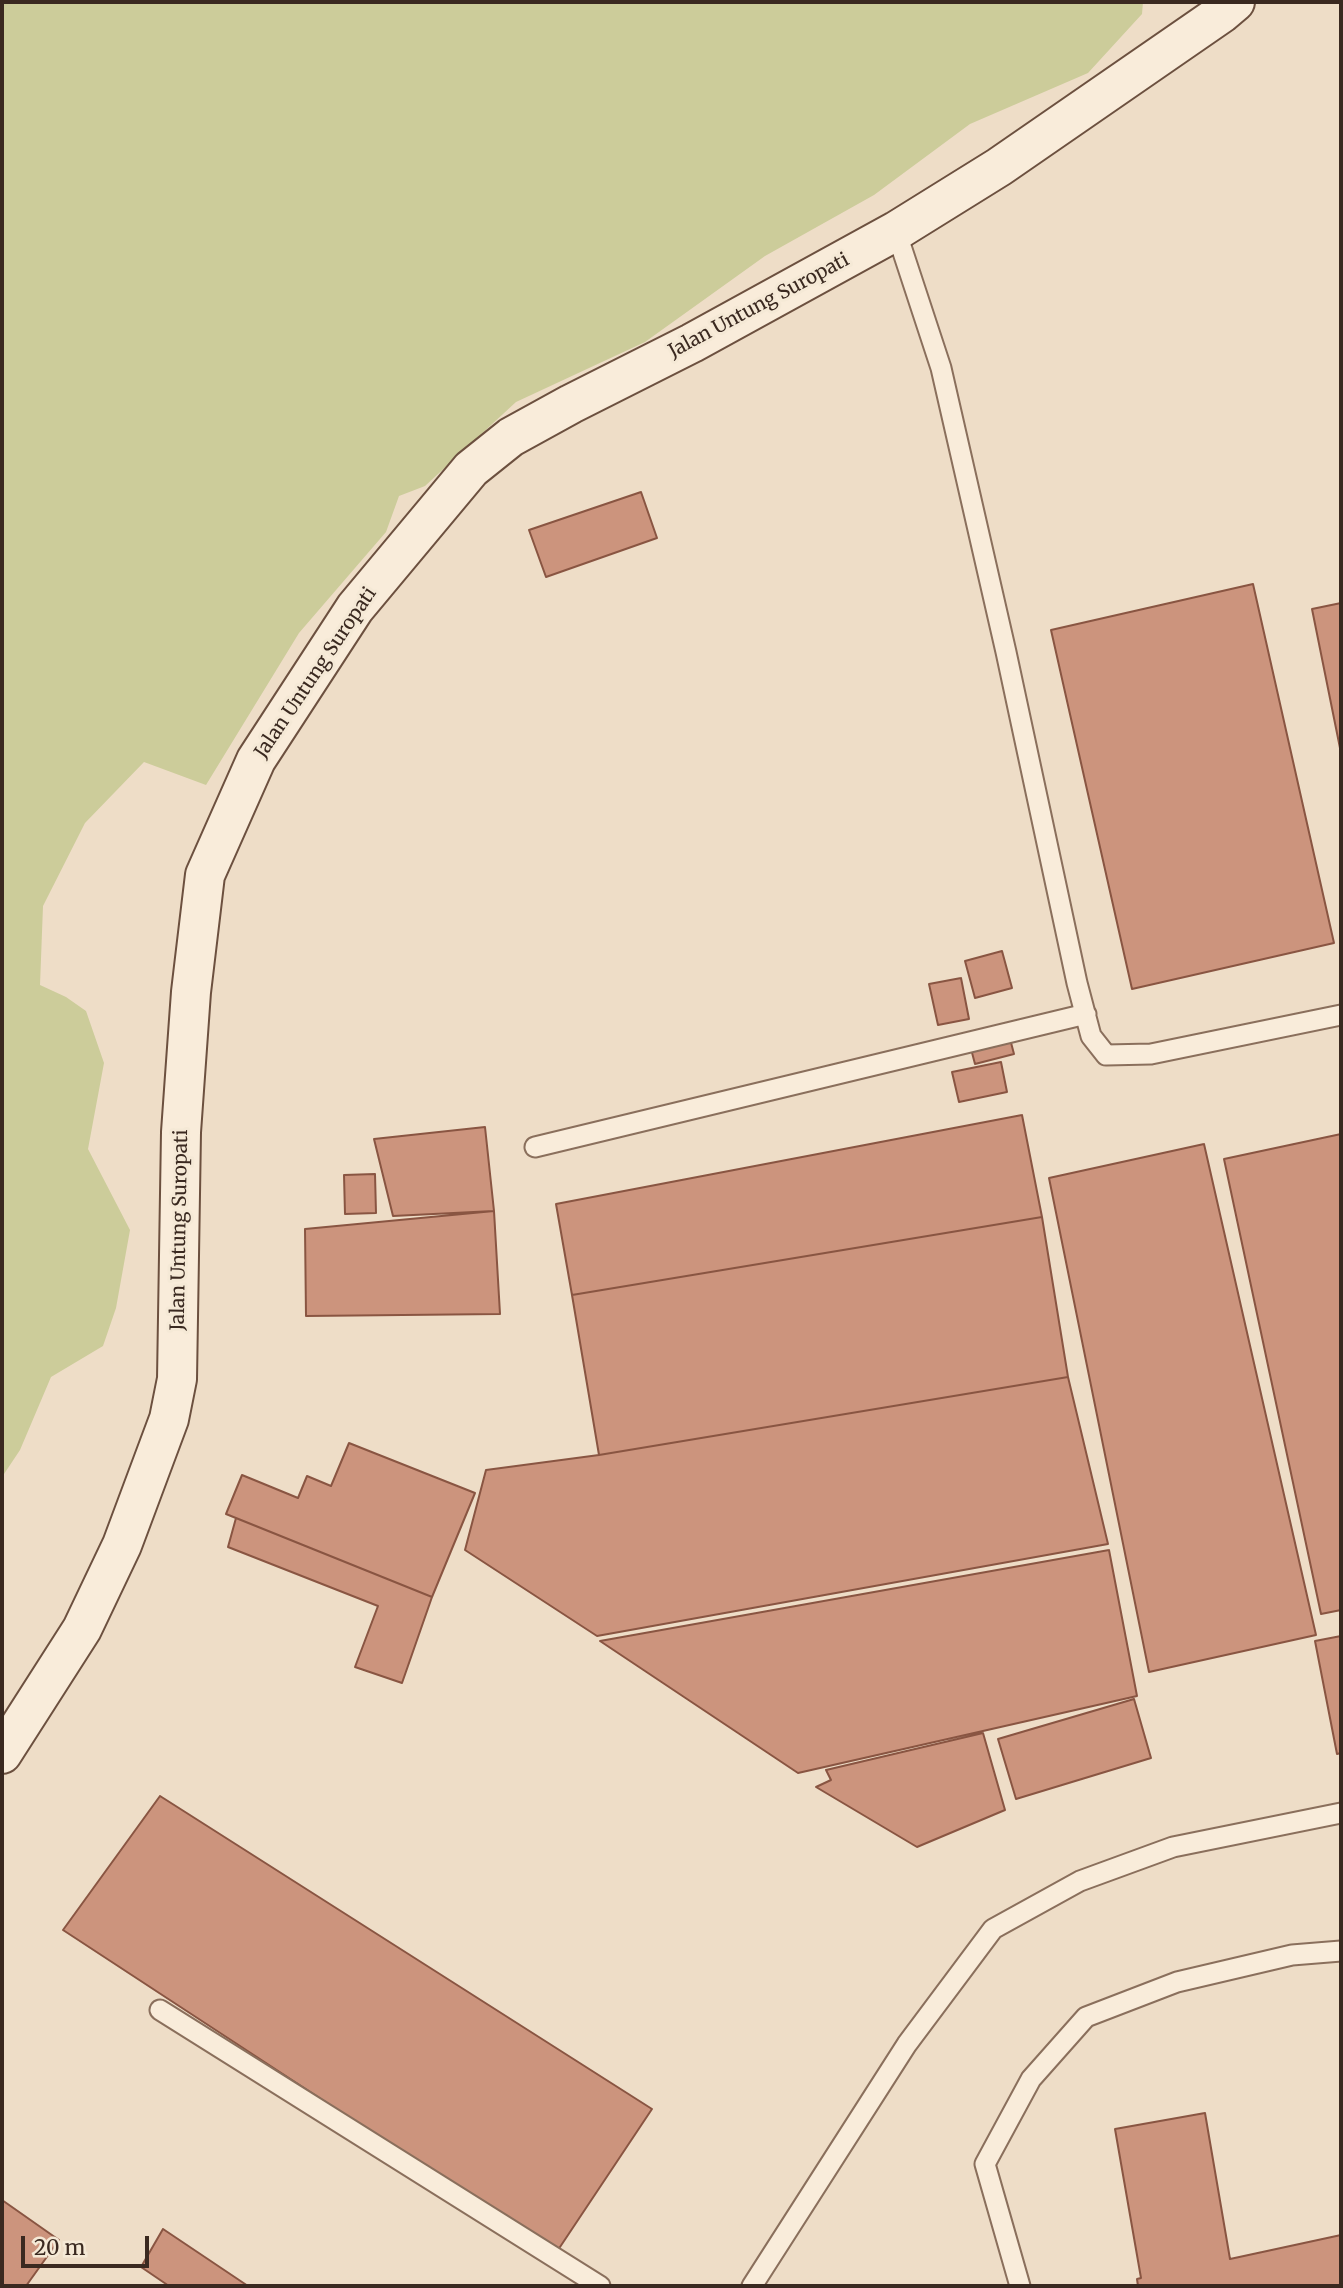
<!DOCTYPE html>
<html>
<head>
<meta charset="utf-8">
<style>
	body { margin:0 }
	#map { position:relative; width:1343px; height:2288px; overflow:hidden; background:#eeddc7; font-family:Merriweather,serif }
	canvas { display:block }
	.frame { position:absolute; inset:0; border:4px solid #3a2920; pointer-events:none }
	.scale { position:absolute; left:21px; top:2236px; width:128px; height:32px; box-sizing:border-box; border:4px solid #3a2920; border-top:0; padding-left:9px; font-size:21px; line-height:24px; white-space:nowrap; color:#3a2920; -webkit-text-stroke:5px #f5e9d6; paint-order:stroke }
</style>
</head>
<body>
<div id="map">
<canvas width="1343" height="2288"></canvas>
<div class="frame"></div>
<div class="scale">20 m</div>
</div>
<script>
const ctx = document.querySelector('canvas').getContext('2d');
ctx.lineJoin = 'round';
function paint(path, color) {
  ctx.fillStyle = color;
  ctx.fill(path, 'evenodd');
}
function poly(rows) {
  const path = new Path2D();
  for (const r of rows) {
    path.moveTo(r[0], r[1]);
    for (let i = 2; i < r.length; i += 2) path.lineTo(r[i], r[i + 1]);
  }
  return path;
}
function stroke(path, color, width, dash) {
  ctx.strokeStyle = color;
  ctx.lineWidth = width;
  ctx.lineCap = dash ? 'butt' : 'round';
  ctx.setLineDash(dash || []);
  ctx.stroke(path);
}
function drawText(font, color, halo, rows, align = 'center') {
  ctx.font = font + ' Merriweather,serif';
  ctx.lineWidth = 6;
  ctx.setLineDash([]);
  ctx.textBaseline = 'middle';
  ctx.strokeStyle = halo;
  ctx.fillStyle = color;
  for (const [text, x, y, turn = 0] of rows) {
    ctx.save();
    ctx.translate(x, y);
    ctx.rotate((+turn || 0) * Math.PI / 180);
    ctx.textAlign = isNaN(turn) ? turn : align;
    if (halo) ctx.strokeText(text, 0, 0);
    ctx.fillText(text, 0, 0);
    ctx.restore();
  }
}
const green = poly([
	[2,2,1143,2,1142,14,1088,73,970,124,874,195,765,256,645,342,516,402,425,486,399,496,386,532,299,633,206,785,144,762,85,823,43,906,40,985,66,997,86,1011,104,1063,88,1149,130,1230,116,1308,103,1346,51,1377,20,1450,2,1477]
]);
const building = poly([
	[641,492,657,538,546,577,529,530,641,492],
	[1253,584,1334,943,1132,989,1051,630,1253,584],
	[1341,603,1341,753,1312,609,1341,603],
	[1002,951,1012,988,975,998,965,961,1002,951],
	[961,978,969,1019,938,1025,929,984,961,978],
	[1009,1035,1014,1054,975,1064,970,1045,1009,1035],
	[1001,1062,1007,1092,959,1102,952,1072,1001,1062],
	[1022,1115,1042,1217,572,1295,556,1204,1022,1115],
	[485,1127,494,1211,393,1216,374,1139,485,1127],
	[1341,1134,1341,1610,1321,1614,1224,1159,1341,1134],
	[1204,1144,1316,1635,1149,1672,1049,1178,1204,1144],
	[375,1174,376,1213,345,1214,344,1175,375,1174],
	[494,1211,500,1314,306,1316,305,1229,494,1211],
	[1042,1217,1068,1377,599,1455,572,1295,1042,1217],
	[1068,1377,1108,1544,597,1636,465,1550,486,1470,599,1455,1068,1377],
	[349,1443,475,1493,432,1597,226,1514,242,1475,298,1498,307,1476,331,1486,349,1443],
	[236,1518,432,1597,402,1683,355,1667,378,1606,228,1547,236,1518],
	[1109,1550,1137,1696,798,1773,600,1641,1109,1550],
	[1341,1636,1341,1753,1337,1754,1315,1641,1341,1636],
	[1134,1699,1151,1758,1016,1799,998,1739,1134,1699],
	[983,1733,1005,1810,917,1847,816,1787,831,1780,826,1770,983,1733],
	[160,1796,652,2109,556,2253,63,1930,160,1796],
	[1205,2113,1230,2259,1341,2235,1341,2286,1138,2286,1137,2279,1141,2278,1115,2129,1205,2113],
	[2,2200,59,2240,26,2286,2,2286,2,2200],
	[163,2229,248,2286,169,2286,141,2267,163,2229]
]);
const lane = poly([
	[896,231,941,368,1006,652,1077,983,1091,1036,1106,1055,1151,1054,1341,1015],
	[535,1147,1086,1014],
	[160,2010,600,2286],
	[752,2286,907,2044,993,1929,1080,1881,1173,1847,1341,1813],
	[1020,2286,985,2164,1031,2079,1086,2017,1177,1982,1292,1955,1341,1951]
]);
const secondary = poly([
	[2,1754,82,1629,122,1545,169,1419,177,1379,181,1132,191,992,205,875,256,760,355,608,471,469,511,437,571,404,692,343,896,231,999,167,1222,13,1235,2]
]);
const streetNames = [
	["Jalan Untung Suropati",759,306,-28],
	["Jalan Untung Suropati",316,673,-56],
	["Jalan Untung Suropati",180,1230,-89]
];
paint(green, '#cccc9a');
paint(building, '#cc947d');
stroke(building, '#895542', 2);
stroke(lane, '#8a6f5c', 23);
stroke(secondary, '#6c503f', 42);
stroke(lane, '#f9ecda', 19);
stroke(secondary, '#f9ecda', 38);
drawText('19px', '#3a2920', '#f5e9d6', streetNames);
</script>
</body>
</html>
